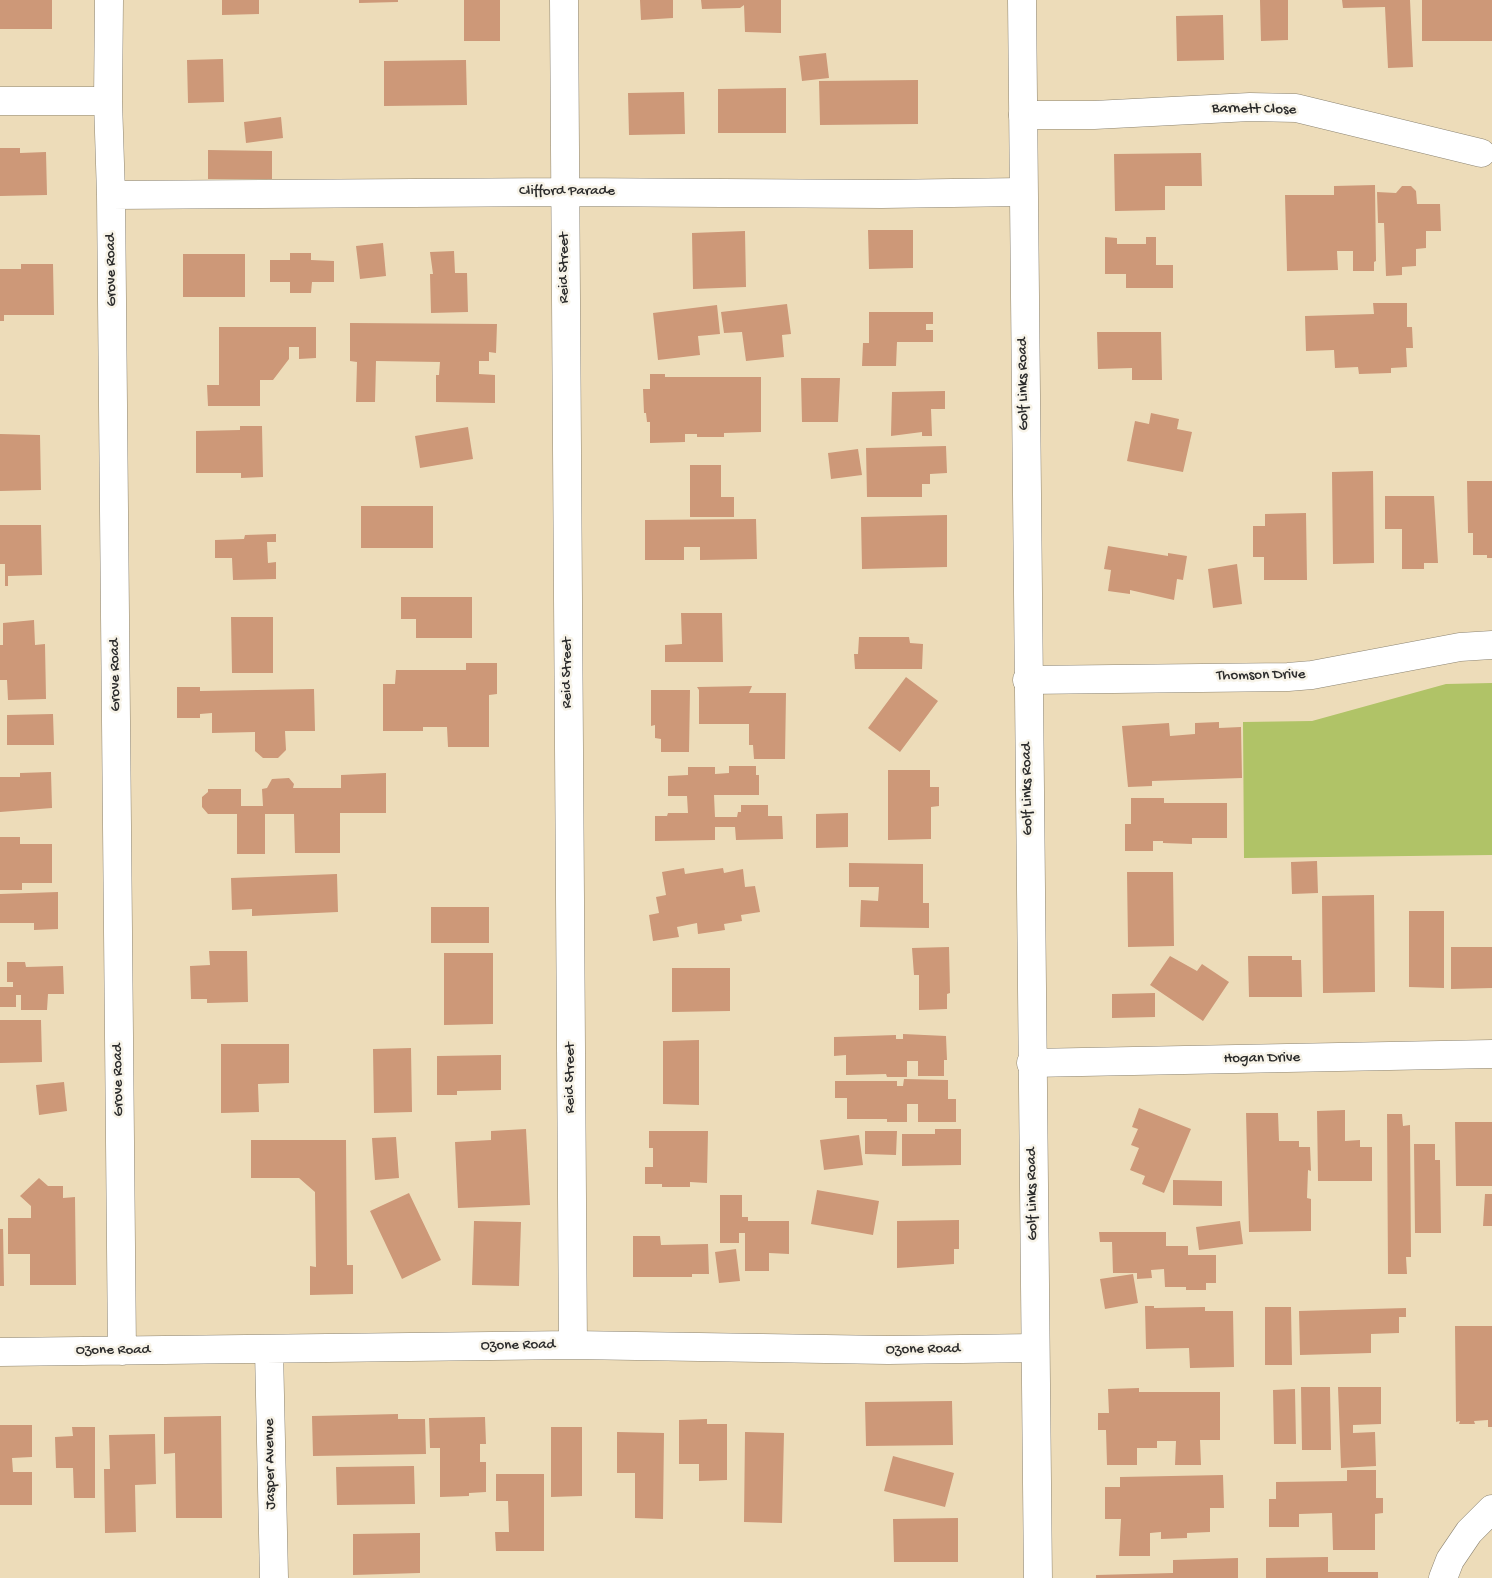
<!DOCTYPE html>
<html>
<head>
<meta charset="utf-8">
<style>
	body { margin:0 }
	canvas { display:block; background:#eddcb9 }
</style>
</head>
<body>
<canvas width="1492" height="1578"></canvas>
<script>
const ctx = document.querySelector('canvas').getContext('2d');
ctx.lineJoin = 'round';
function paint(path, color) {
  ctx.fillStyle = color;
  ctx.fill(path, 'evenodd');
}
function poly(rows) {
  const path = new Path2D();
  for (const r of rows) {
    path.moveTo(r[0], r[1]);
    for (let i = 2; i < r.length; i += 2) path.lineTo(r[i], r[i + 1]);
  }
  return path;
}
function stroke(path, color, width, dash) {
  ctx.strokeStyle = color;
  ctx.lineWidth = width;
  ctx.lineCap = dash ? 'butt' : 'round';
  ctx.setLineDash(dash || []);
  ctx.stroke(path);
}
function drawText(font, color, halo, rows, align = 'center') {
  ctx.font = font + ' "Gochi Hand",sans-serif';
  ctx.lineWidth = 5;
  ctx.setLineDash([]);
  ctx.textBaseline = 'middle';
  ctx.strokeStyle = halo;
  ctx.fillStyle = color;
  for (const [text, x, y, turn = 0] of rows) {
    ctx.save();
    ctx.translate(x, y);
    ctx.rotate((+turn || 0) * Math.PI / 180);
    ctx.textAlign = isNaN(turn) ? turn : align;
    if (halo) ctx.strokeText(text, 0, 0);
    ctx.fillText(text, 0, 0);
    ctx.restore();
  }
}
const green = poly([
	[1492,683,1492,855,1244,858,1243,722,1312,721,1446,684]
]);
const building = poly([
	[0,0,52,0,52,29,0,29],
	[222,0,259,0,259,14,222,15],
	[359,0,398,0,398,2,359,3],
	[464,0,500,0,500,41,464,41],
	[640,0,673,0,673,18,641,20],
	[701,0,781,0,781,33,745,32,744,5,740,8,702,9],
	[1260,0,1288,0,1288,40,1261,41],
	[1342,0,1410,0,1413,67,1388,68,1385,7,1343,8],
	[1422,0,1492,0,1492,41,1422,41],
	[1223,15,1224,60,1177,61,1176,16],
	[826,53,829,78,802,81,799,56],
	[223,59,224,102,188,103,187,60],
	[466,60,467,105,384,106,384,61],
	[918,80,918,124,820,125,819,81],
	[786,88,786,133,718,133,718,89],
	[684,92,685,134,629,135,628,93],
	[281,117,283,138,246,143,244,122],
	[0,148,20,148,20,153,46,152,47,195,0,196],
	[208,150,272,151,272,179,208,179],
	[1201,153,1202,186,1165,186,1165,210,1115,211,1114,154],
	[1375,185,1376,261,1374,262,1374,271,1353,271,1353,251,1337,251,1338,270,1287,271,1285,195,1334,195,1334,186],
	[1402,186,1411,186,1416,191,1417,204,1440,204,1441,231,1426,231,1426,248,1416,249,1416,266,1402,267,1402,275,1386,276,1384,223,1378,223,1377,192,1396,193],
	[868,230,913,230,913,268,869,269],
	[745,231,746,287,693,289,692,233],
	[1105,237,1117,238,1117,244,1146,244,1146,237,1156,237,1156,265,1173,265,1173,288,1126,288,1126,274,1105,274],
	[383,243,386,276,360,279,356,246],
	[454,251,455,273,467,273,468,312,431,313,430,274,433,274,430,252],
	[290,253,311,253,311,260,334,261,334,282,312,282,311,293,290,293,290,282,270,282,270,260,290,260],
	[183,254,245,254,245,297,183,297],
	[21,264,53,264,54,315,4,315,4,321,0,321,0,269,21,269],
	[1373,303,1407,303,1407,327,1412,327,1413,348,1406,348,1407,367,1391,368,1391,373,1359,374,1358,367,1335,368,1334,350,1306,351,1305,316,1374,314],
	[787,304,791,334,782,335,784,357,746,361,742,332,724,333,721,312],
	[717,305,720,334,698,336,700,355,658,360,653,313],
	[869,312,933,312,933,324,926,324,926,330,933,330,933,342,897,342,896,366,862,366,863,343,869,343],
	[350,323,497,324,496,353,489,352,489,361,479,361,479,374,495,375,495,403,436,402,436,375,439,375,440,362,376,361,375,402,356,402,357,362,350,361],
	[219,327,316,327,316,358,299,359,299,347,289,347,289,359,273,380,260,380,260,406,208,406,207,385,219,385],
	[1097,332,1161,332,1162,380,1132,380,1132,368,1098,369],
	[650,374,665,374,665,377,761,377,761,432,724,433,724,437,697,437,697,434,685,434,685,442,650,443,650,422,647,422,646,413,644,413,643,389,650,389],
	[801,378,840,378,838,422,802,422],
	[945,391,945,409,931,409,932,436,922,436,922,432,891,436,892,392],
	[1151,413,1179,419,1177,429,1192,432,1183,472,1127,461,1135,421,1149,424],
	[240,426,262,426,263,477,241,478,241,473,196,473,196,431,240,430],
	[468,427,473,459,420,468,415,436],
	[0,434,40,435,41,490,0,491],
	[946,446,947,473,930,474,930,484,922,484,922,497,867,497,866,448],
	[858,449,862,475,831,479,828,453],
	[690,465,721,465,721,497,734,497,734,517,690,517],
	[1373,471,1374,563,1333,564,1332,472],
	[1467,481,1492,481,1492,558,1487,558,1487,555,1473,555,1473,533,1468,533],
	[1385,496,1434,496,1438,563,1424,563,1424,569,1402,569,1402,529,1385,529],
	[361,506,433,506,433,548,361,548],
	[1306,513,1307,580,1264,580,1264,557,1253,557,1253,526,1265,526,1265,514],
	[947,515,947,567,862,569,861,517],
	[756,519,757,559,700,560,700,547,684,547,684,560,645,560,645,520],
	[0,525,41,525,42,575,8,576,8,586,5,586,5,564,0,564],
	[276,534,276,542,267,542,268,563,276,562,276,579,233,580,232,558,215,558,215,540,244,539,245,535],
	[1108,546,1168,556,1168,553,1187,556,1183,580,1177,579,1174,600,1130,590,1130,594,1108,591,1111,570,1104,569],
	[1237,564,1242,604,1213,608,1208,569],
	[401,597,472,597,472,638,416,638,416,619,401,619],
	[681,613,722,613,723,662,665,662,665,645,682,644],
	[231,617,273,617,273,673,232,673],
	[34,620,35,645,45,644,46,699,8,700,7,680,0,680,0,645,3,645,3,623],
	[859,637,909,637,910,643,923,644,922,669,855,669,854,654,858,654],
	[466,663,497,663,497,694,489,695,489,747,448,747,447,727,423,727,423,731,383,731,383,684,395,684,396,670,466,670],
	[906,677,938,701,900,752,868,728],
	[752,686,749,693,786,693,785,759,754,759,753,745,749,745,749,724,699,724,699,690,697,687],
	[177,687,200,687,200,691,314,689,315,731,285,731,286,750,278,758,263,758,255,751,255,732,212,733,212,713,200,714,200,718,177,718],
	[651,690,690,690,689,752,661,752,661,739,655,738,655,725,651,726],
	[53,714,54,745,7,745,7,715],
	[1219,722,1219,728,1241,727,1242,778,1152,781,1152,786,1128,787,1122,726,1169,723,1170,736,1195,734,1195,723],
	[729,766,756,766,756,775,759,775,759,795,714,795,715,817,737,817,738,812,741,812,741,805,768,805,768,816,782,816,783,839,736,840,735,827,715,827,715,840,655,841,655,816,667,816,668,813,688,813,687,796,668,796,668,776,688,775,688,767,715,767,715,774,729,773],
	[888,770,930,770,930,787,939,787,939,806,931,807,931,839,888,840],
	[51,772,52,808,0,812,0,777,20,777,20,773],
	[386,773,386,813,340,813,340,853,295,853,294,814,265,814,265,854,237,854,237,814,208,814,202,807,202,797,208,792,208,789,241,789,241,806,263,806,262,789,267,788,272,779,289,778,294,784,293,788,341,788,341,775],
	[1131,798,1164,798,1164,803,1227,803,1227,838,1192,838,1192,844,1163,843,1163,841,1153,841,1153,851,1125,851,1125,824,1131,824],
	[848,813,848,847,816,848,816,814],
	[0,837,20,837,20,844,52,844,52,883,22,883,22,890,0,890],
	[1317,861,1318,893,1292,894,1291,862],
	[849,863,923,864,923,903,929,903,929,928,860,927,861,900,878,901,879,887,849,887],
	[684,868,685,874,723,868,724,873,743,869,745,887,755,886,760,912,741,915,742,921,724,924,725,930,698,934,697,923,677,927,679,937,653,941,649,915,659,913,656,897,666,895,662,872],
	[1127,872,1173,872,1174,946,1128,947],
	[337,874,338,912,252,916,252,909,232,910,231,878],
	[58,892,58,929,34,930,34,923,0,923,0,894],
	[1374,895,1375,992,1323,993,1322,896],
	[431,907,489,907,489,943,431,943],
	[1409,911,1444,911,1444,988,1409,987],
	[949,947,950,993,947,994,947,1009,919,1010,919,975,914,975,912,948],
	[1451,947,1492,947,1492,988,1451,989],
	[209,951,247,951,248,1002,207,1003,207,999,191,999,190,966,210,965],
	[444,953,493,953,493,1024,444,1025],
	[1170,956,1197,971,1202,964,1229,982,1203,1021,1150,985],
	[1248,956,1292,956,1292,960,1301,960,1302,997,1249,997],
	[7,962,25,962,26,967,63,966,64,994,48,994,47,1010,21,1010,21,995,16,995,16,1007,0,1007,0,987,13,987,13,982,7,982],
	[672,968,730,968,730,1011,672,1012],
	[1155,993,1155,1017,1112,1018,1112,994],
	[0,1020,41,1020,42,1062,0,1063],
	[903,1034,946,1036,947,1060,944,1060,944,1076,918,1076,918,1061,907,1061,907,1077,887,1077,886,1074,846,1075,846,1055,834,1056,834,1037,896,1035,896,1039,903,1039],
	[699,1040,699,1105,663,1104,663,1041],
	[221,1044,289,1044,289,1083,258,1084,259,1112,221,1113],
	[411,1048,412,1112,374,1113,373,1049],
	[501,1055,501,1090,457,1091,457,1095,437,1095,437,1056],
	[904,1079,948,1080,948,1099,956,1099,956,1122,918,1122,918,1104,907,1104,907,1122,887,1122,887,1119,847,1119,847,1098,835,1098,835,1081,897,1081,897,1086,903,1086],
	[64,1082,67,1111,39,1115,36,1085],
	[1139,1108,1191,1129,1164,1193,1142,1184,1145,1176,1130,1170,1139,1148,1131,1145,1138,1129,1132,1127],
	[1345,1110,1345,1141,1360,1140,1360,1147,1372,1147,1372,1181,1318,1181,1317,1111],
	[1246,1113,1278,1113,1279,1141,1299,1141,1299,1147,1310,1147,1311,1171,1308,1170,1307,1198,1311,1199,1311,1231,1249,1232],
	[1387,1114,1402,1114,1403,1126,1410,1125,1411,1257,1406,1257,1407,1274,1388,1274],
	[1455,1122,1492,1122,1492,1186,1456,1186],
	[526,1129,530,1205,458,1208,455,1142,491,1140,491,1131],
	[935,1129,961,1129,961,1165,902,1166,902,1134,935,1134],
	[649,1131,708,1131,707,1183,690,1182,690,1187,662,1187,662,1184,645,1184,645,1167,653,1167,653,1148,649,1148],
	[865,1131,897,1131,896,1155,865,1154],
	[859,1135,863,1165,824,1170,820,1140],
	[396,1137,399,1178,375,1180,372,1138],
	[251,1140,346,1140,347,1265,353,1265,353,1294,310,1295,310,1266,316,1267,315,1192,299,1178,251,1178],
	[1414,1144,1435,1144,1435,1160,1440,1160,1441,1233,1415,1233],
	[39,1178,48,1186,63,1186,63,1198,75,1197,76,1285,30,1285,30,1254,8,1254,8,1218,31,1218,31,1206,20,1196],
	[1173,1180,1222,1181,1222,1206,1173,1205],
	[817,1190,879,1201,873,1235,811,1224],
	[409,1193,441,1260,402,1279,370,1211],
	[1485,1194,1492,1194,1492,1226,1483,1226],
	[720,1195,742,1195,742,1217,748,1217,748,1221,789,1221,789,1254,769,1253,769,1271,745,1271,745,1233,739,1233,739,1243,720,1243],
	[959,1220,959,1249,954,1249,954,1264,897,1268,897,1221],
	[474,1221,521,1222,519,1286,472,1285],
	[1240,1221,1243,1244,1199,1250,1196,1227],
	[0,1229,3,1229,4,1286,0,1286],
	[1099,1232,1166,1232,1166,1246,1188,1246,1188,1255,1216,1255,1216,1283,1206,1283,1206,1290,1186,1290,1186,1287,1165,1287,1164,1269,1151,1270,1152,1278,1137,1279,1137,1273,1113,1273,1112,1242,1100,1242],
	[633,1236,660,1236,661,1245,708,1244,709,1274,692,1274,692,1277,633,1277],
	[736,1249,740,1281,719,1283,715,1252],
	[1133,1274,1138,1303,1105,1309,1100,1279],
	[1145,1306,1154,1306,1154,1308,1205,1307,1205,1311,1233,1311,1234,1367,1190,1368,1189,1348,1146,1349],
	[1265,1307,1291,1307,1292,1365,1265,1365],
	[1406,1308,1406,1317,1399,1317,1399,1333,1371,1334,1371,1353,1300,1355,1299,1311],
	[1455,1326,1492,1326,1492,1427,1488,1427,1488,1420,1474,1421,1475,1424,1459,1424,1460,1421,1456,1422],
	[1301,1387,1330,1387,1331,1450,1302,1450],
	[1338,1387,1381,1387,1381,1424,1353,1425,1353,1433,1375,1432,1376,1466,1341,1468],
	[1139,1388,1139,1392,1220,1392,1220,1440,1200,1440,1201,1465,1175,1465,1176,1441,1157,1441,1157,1448,1137,1448,1137,1465,1107,1465,1106,1430,1098,1430,1098,1413,1109,1413,1108,1389],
	[1295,1389,1296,1444,1274,1444,1273,1390],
	[952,1401,953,1445,866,1446,865,1402],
	[398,1414,398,1419,425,1419,426,1454,313,1456,312,1416],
	[221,1416,222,1518,176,1518,175,1453,164,1454,164,1417],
	[485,1417,486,1444,480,1444,480,1462,486,1462,486,1492,469,1493,469,1496,440,1497,440,1448,430,1448,429,1418],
	[707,1419,707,1424,727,1424,727,1480,699,1481,699,1464,679,1464,679,1420],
	[0,1425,32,1425,32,1457,12,1458,13,1472,32,1472,32,1505,0,1505],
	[72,1427,95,1427,95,1498,74,1498,73,1468,56,1468,55,1437,73,1436],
	[551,1427,582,1427,582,1496,551,1497],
	[617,1432,664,1433,663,1519,635,1518,635,1473,617,1473],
	[745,1432,784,1433,782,1523,744,1522],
	[155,1434,156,1484,135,1485,136,1532,105,1533,104,1469,110,1469,109,1435],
	[893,1456,954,1473,945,1507,884,1491],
	[414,1466,415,1504,337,1505,336,1467],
	[1347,1470,1376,1470,1376,1498,1383,1498,1383,1513,1375,1514,1375,1550,1333,1550,1332,1513,1299,1514,1299,1527,1269,1527,1269,1499,1276,1499,1276,1482,1347,1481],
	[496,1474,544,1474,544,1551,496,1551,495,1532,509,1532,508,1501,496,1501],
	[1223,1475,1224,1508,1210,1508,1210,1532,1187,1533,1187,1538,1161,1539,1161,1532,1150,1533,1150,1556,1119,1556,1121,1519,1105,1519,1105,1487,1120,1487,1120,1477],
	[958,1518,958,1562,894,1562,893,1519],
	[420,1533,420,1573,353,1575,353,1534],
	[1328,1557,1328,1572,1378,1572,1378,1578,1266,1578,1266,1558],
	[1238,1558,1238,1578,1096,1578,1096,1575,1173,1573,1173,1560]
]);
const minor = poly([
	[109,0,108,101,111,195,122,1351],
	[564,0,573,1345],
	[0,101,108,101],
	[1023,115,1094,115,1250,107,1296,108,1481,153],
	[111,195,564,192,882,194,1022,192],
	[1027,680,1288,677,1312,675,1460,647,1492,645],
	[1031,1063,1492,1054],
	[269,1350,274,1578],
	[0,1352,573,1345,888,1350,1035,1348],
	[1443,1578,1450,1560,1469,1532,1492,1509]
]);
const major = poly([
	[1022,0,1038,1578]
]);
const streetNames = [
	["Barnett Close",1254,110,1],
	["Clifford Parade",567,192],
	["Reid Street",565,268,-90],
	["Grove Road",112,270,-91],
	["Golf Links Road",1024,384,-91],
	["Reid Street",568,673,-90],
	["Grove Road",116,675,-91],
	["Thomson Drive",1261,676,-1],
	["Golf Links Road",1028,789,-91],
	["Hogan Drive",1262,1059,-1],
	["Reid Street",571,1078,-90],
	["Grove Road",119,1080,-91],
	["Golf Links Road",1033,1194,-91],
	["Ozone Road",518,1346,-1],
	["Ozone Road",923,1350,-1],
	["Ozone Road",113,1351],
	["Jasper Avenue",271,1464,-91]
];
paint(green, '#b0c367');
paint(building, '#cd9878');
stroke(minor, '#8c8472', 29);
stroke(major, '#8c8472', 29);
stroke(minor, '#fff', 28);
stroke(major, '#fff', 28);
drawText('15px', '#2b2b2b', '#f7f3e8', streetNames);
</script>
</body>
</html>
